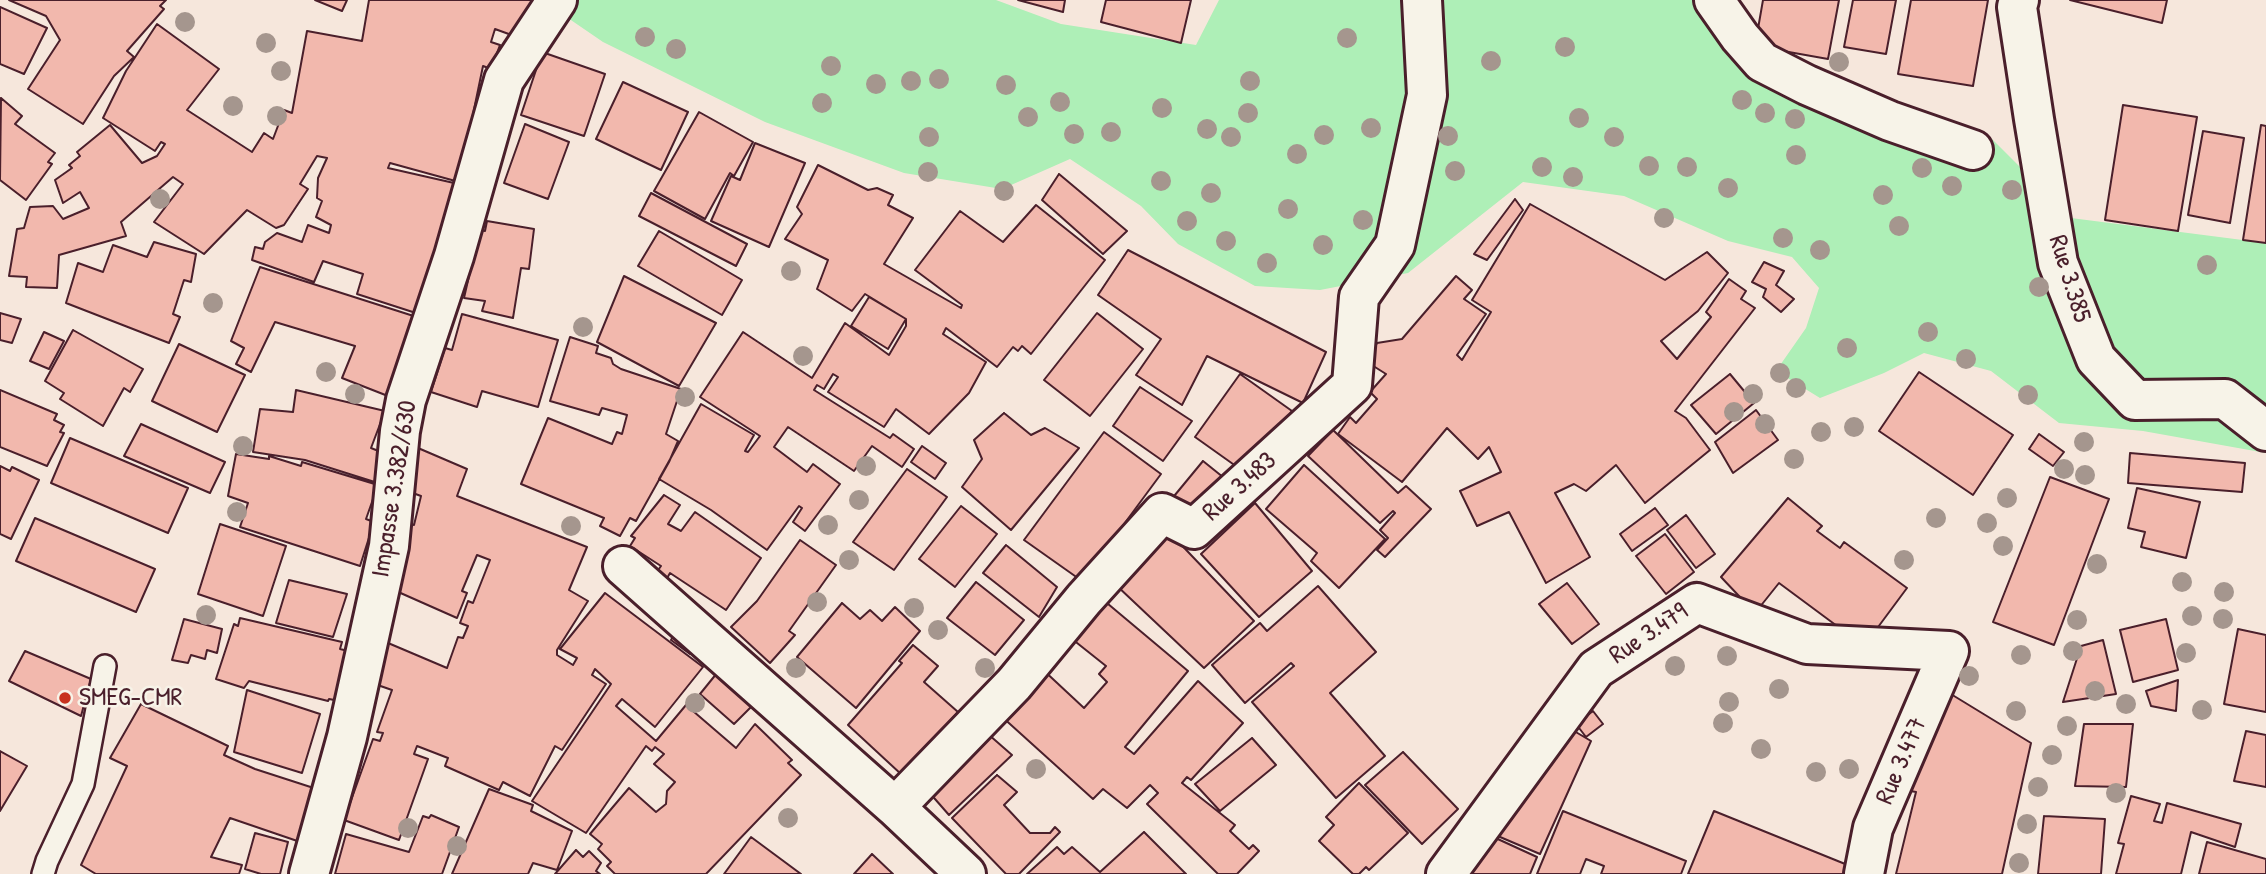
<!DOCTYPE html>
<html>
<head>
<meta charset="utf-8">
<style>
	body { margin:0 }
	canvas { display:block; background:#f6e7dc }
</style>
</head>
<body>
<canvas width="2266" height="874"></canvas>
<script>
const ctx = document.querySelector('canvas').getContext('2d');
ctx.lineJoin = 'round';
function paint(path, color) {
  ctx.fillStyle = color;
  ctx.fill(path, 'evenodd');
}
function poly(rows) {
  const path = new Path2D();
  for (const r of rows) {
    path.moveTo(r[0], r[1]);
    for (let i = 2; i < r.length; i += 2) path.lineTo(r[i], r[i + 1]);
  }
  return path;
}
function stroke(path, color, width, dash) {
  ctx.strokeStyle = color;
  ctx.lineWidth = width;
  ctx.lineCap = dash ? 'butt' : 'round';
  ctx.setLineDash(dash || []);
  ctx.stroke(path);
}
function drawText(font, color, halo, rows, align = 'center') {
  ctx.font = font + ' "Patrick Hand",sans-serif';
  ctx.lineWidth = 5;
  ctx.setLineDash([]);
  ctx.textBaseline = 'middle';
  ctx.strokeStyle = halo;
  ctx.fillStyle = color;
  for (const [text, x, y, turn = 0] of rows) {
    ctx.save();
    ctx.translate(x, y);
    ctx.rotate((+turn || 0) * Math.PI / 180);
    ctx.textAlign = isNaN(turn) ? turn : align;
    if (halo) ctx.strokeText(text, 0, 0);
    ctx.fillText(text, 0, 0);
    ctx.restore();
  }
}
const green = poly([
	[569,0,996,0,1061,24,1196,45,1219,0,1711,0,1761,55,1986,133,2071,218,2266,243,2266,453,2143,431,2059,423,1991,371,1924,353,1884,373,1820,398,1776,371,1806,328,1819,288,1792,257,1728,241,1624,196,1523,182,1408,273,1320,290,1255,286,1178,244,1141,206,1070,159,1002,189,904,173,765,122,603,42,565,16]
]);
const building = poly([
	[9,0,166,0,160,6,164,9,127,51,134,57,114,76,83,124,28,89,60,40,46,16,9,0],
	[315,0,347,0,342,11,315,0],
	[369,0,541,0,517,37,495,29,491,42,500,45,491,69,483,66,459,182,390,163,388,168,454,183,440,257,422,315,357,294,363,274,323,261,314,282,252,260,255,247,263,249,265,242,277,233,302,242,308,225,329,233,331,225,316,217,322,201,317,198,318,178,327,158,317,156,300,184,308,189,284,225,276,228,247,210,204,254,154,222,183,184,173,177,121,222,126,236,59,255,57,288,26,287,27,277,9,276,17,229,24,228,30,207,53,206,63,219,89,208,80,192,63,203,55,180,72,168,69,165,80,156,77,152,110,125,142,163,157,156,165,144,161,142,155,151,103,118,126,71,157,24,219,69,187,110,252,152,264,133,273,139,284,110,292,113,307,31,362,41,369,0],
	[1018,0,1065,0,1063,12,1018,0],
	[1106,0,1191,0,1181,43,1101,22,1106,0],
	[1763,0,1839,0,1828,59,1755,46,1763,0],
	[1853,0,1896,0,1886,54,1844,47,1853,0],
	[1911,0,1988,0,1973,86,1898,74,1911,0],
	[2070,0,2167,0,2162,23,2070,0],
	[0,7,47,28,24,74,0,64,0,7],
	[542,52,605,74,584,136,521,115,542,52],
	[623,82,688,112,661,170,596,139,623,82],
	[1,98,22,116,15,124,55,153,48,162,52,164,26,200,0,180,1,98],
	[2123,105,2197,117,2178,231,2105,220,2123,105],
	[699,112,753,142,734,176,730,173,705,219,654,191,699,112],
	[525,124,569,142,548,199,504,183,525,124],
	[2261,125,2266,126,2266,243,2243,240,2261,125],
	[2203,131,2244,138,2230,223,2188,215,2203,131],
	[755,143,805,163,769,247,711,221,731,176,740,180,755,143],
	[818,165,868,190,877,188,893,195,888,205,913,218,884,264,961,308,962,305,915,270,960,211,1003,242,1036,205,1105,260,1031,354,1022,346,1018,351,1013,347,997,367,946,328,943,334,986,362,969,393,929,434,896,409,884,427,828,392,838,377,833,374,824,389,817,385,814,390,890,438,893,434,914,449,902,467,872,446,854,471,788,427,774,447,807,472,813,464,840,484,805,531,793,522,802,508,799,506,767,550,711,510,659,479,701,404,754,435,745,451,748,452,760,436,700,397,743,332,812,378,845,323,889,355,906,326,906,319,865,294,852,311,817,289,828,260,785,239,802,214,797,207,818,165],
	[1059,174,1127,231,1103,254,1042,200,1059,174],
	[651,193,747,244,736,266,639,216,651,193],
	[1515,199,1523,210,1487,260,1474,254,1515,199],
	[1530,204,1665,280,1707,252,1728,273,1698,311,1661,341,1677,359,1711,317,1706,312,1729,279,1746,291,1741,299,1755,308,1675,411,1686,418,1710,450,1645,503,1616,465,1586,491,1574,484,1555,493,1590,557,1546,583,1509,512,1477,526,1460,491,1501,472,1489,447,1478,459,1447,428,1402,482,1338,434,1350,417,1356,423,1377,399,1370,392,1386,374,1367,362,1377,343,1402,339,1456,276,1472,290,1464,299,1486,314,1457,355,1462,360,1491,312,1472,300,1530,204],
	[487,221,534,229,529,269,521,268,513,318,482,311,485,301,464,298,474,254,474,229,485,231,487,221],
	[659,231,742,280,722,315,638,266,659,231],
	[154,242,196,254,191,282,184,280,173,314,180,317,169,343,66,303,78,263,103,272,113,245,147,257,154,242],
	[1128,250,1326,352,1303,403,1207,356,1182,405,1136,375,1161,339,1098,295,1128,250],
	[1764,262,1784,271,1776,285,1794,299,1781,312,1763,297,1766,289,1752,282,1764,262],
	[260,267,423,319,393,398,342,378,355,346,275,322,251,372,236,364,244,348,231,341,260,267],
	[624,276,716,323,679,386,597,342,624,276],
	[869,297,906,319,888,349,851,326,869,297],
	[0,313,21,319,12,343,0,340,0,313],
	[1097,313,1143,349,1090,416,1044,380,1097,313],
	[462,314,558,340,538,407,482,391,477,407,431,392,445,348,452,350,462,314],
	[73,330,143,369,130,392,124,388,103,426,60,399,64,393,45,381,73,330],
	[44,332,64,341,49,369,30,361,44,332],
	[570,337,598,346,596,353,611,358,613,364,621,369,681,389,666,434,678,441,669,462,636,521,630,518,620,536,600,526,604,518,521,484,548,418,612,444,617,432,622,434,627,415,602,408,599,415,550,401,570,337],
	[179,344,245,375,217,432,152,401,179,344],
	[1919,372,2013,435,1973,495,1879,431,1919,372],
	[1240,374,1292,411,1247,474,1195,437,1240,374],
	[1730,374,1754,403,1716,434,1691,405,1730,374],
	[1140,387,1192,421,1163,461,1113,426,1140,387],
	[0,390,57,414,54,420,64,425,60,432,64,433,47,466,0,447,0,390],
	[296,390,385,411,371,448,391,456,381,484,305,460,253,452,260,409,293,412,296,390],
	[1756,410,1778,440,1733,473,1715,442,1756,410],
	[1004,413,1031,435,1045,428,1079,448,1011,530,962,487,982,459,974,440,1004,413],
	[141,424,225,462,210,493,124,456,141,424],
	[1333,430,1398,493,1406,486,1431,509,1385,557,1377,550,1388,538,1380,530,1395,513,1393,511,1380,523,1308,456,1333,430],
	[1104,432,1161,474,1082,581,1024,540,1104,432],
	[2039,434,2064,452,2053,466,2029,449,2039,434],
	[70,438,188,488,168,533,51,483,70,438],
	[411,445,467,469,457,496,587,547,569,590,588,601,557,650,557,655,573,665,577,658,560,649,605,593,703,667,655,727,622,699,616,706,656,741,686,705,736,748,755,724,792,760,788,763,801,775,706,874,615,874,607,866,611,862,598,849,602,844,590,834,629,788,656,812,666,804,667,791,675,782,654,764,664,754,655,747,652,751,646,746,586,833,532,801,611,684,595,669,592,675,606,684,562,750,555,746,530,796,503,782,499,790,445,766,448,758,417,746,414,754,428,759,399,840,344,820,373,739,380,741,383,733,377,732,392,690,366,681,381,640,447,668,458,637,463,638,468,626,460,623,468,601,473,603,490,560,477,555,462,591,467,593,457,618,387,587,411,524,414,525,421,496,399,488,411,445],
	[922,446,946,463,935,479,911,462,922,446],
	[2130,453,2245,463,2242,492,2128,483,2130,453],
	[236,454,269,459,269,456,301,466,302,462,378,485,366,519,374,522,360,566,240,527,248,503,228,496,236,454],
	[1203,461,1244,494,1211,534,1170,501,1203,461],
	[1304,465,1385,539,1339,588,1311,561,1317,553,1266,509,1304,465],
	[0,466,10,471,12,467,39,480,11,539,0,534,0,466],
	[907,469,947,497,894,570,853,542,907,469],
	[2050,477,2109,499,2054,645,1993,622,2050,477],
	[2137,488,2200,502,2186,558,2141,547,2145,532,2128,528,2137,488],
	[664,495,680,505,668,524,681,531,695,512,761,558,726,610,670,573,666,580,656,573,661,566,630,546,635,538,631,536,664,495],
	[1788,498,1822,526,1817,531,1840,548,1844,542,1907,588,1864,646,1779,583,1755,613,1721,577,1788,498],
	[1255,503,1312,571,1259,617,1201,554,1255,503],
	[961,506,997,534,955,587,919,559,961,506],
	[1655,508,1668,525,1632,551,1620,534,1655,508],
	[1686,515,1715,554,1696,568,1667,530,1686,515],
	[35,518,155,569,136,612,16,561,35,518],
	[220,524,286,546,263,616,198,594,220,524],
	[1170,533,1254,621,1204,668,1116,585,1170,533],
	[1665,534,1694,572,1666,594,1636,556,1665,534],
	[800,540,836,565,789,631,795,635,770,663,731,627,757,601,800,540],
	[1006,545,1057,587,1039,617,983,573,1006,545],
	[289,580,347,594,333,637,276,623,289,580],
	[976,582,1024,620,995,655,947,618,976,582],
	[1567,583,1599,624,1572,644,1539,604,1567,583],
	[1318,586,1376,652,1330,693,1385,756,1336,798,1252,702,1294,666,1291,663,1245,703,1212,665,1260,623,1267,631,1318,586],
	[1095,593,1188,671,1125,747,1134,754,1198,681,1243,723,1191,780,1187,777,1182,783,1235,825,1230,831,1249,849,1253,845,1259,851,1237,874,1218,874,1147,804,1158,793,1150,785,1127,808,1103,789,1093,799,1000,715,1040,667,1084,708,1107,682,1099,674,1106,666,1062,631,1095,593],
	[842,603,860,619,870,610,882,621,895,607,920,631,856,708,797,657,842,603],
	[240,618,342,642,340,649,356,653,345,702,329,699,328,701,249,681,244,688,216,679,234,624,238,626,240,618],
	[184,619,222,629,217,653,207,650,205,659,191,655,188,663,172,660,184,619],
	[2166,619,2178,670,2133,682,2120,630,2166,619],
	[680,625,699,641,690,654,671,640,680,625],
	[2238,629,2266,635,2266,712,2224,704,2238,629],
	[2103,640,2116,694,2063,702,2081,646,2103,640],
	[913,645,938,666,924,682,958,712,902,775,848,725,902,663,899,661,913,645],
	[25,651,91,679,81,716,9,681,25,651],
	[717,673,753,705,734,724,700,694,717,673],
	[2178,680,2176,711,2151,706,2146,691,2178,680],
	[1941,688,2031,743,2002,874,1896,874,1916,792,1905,790,1941,688],
	[247,690,320,714,302,773,234,752,247,690],
	[141,704,228,746,224,755,255,769,326,792,309,845,230,818,211,857,242,865,239,874,96,874,81,865,127,766,110,758,141,704],
	[1593,711,1603,724,1586,737,1576,724,1593,711],
	[2084,724,2133,724,2126,787,2075,786,2084,724],
	[1569,728,1591,741,1540,854,1493,834,1569,728],
	[2246,731,2266,735,2266,787,2234,781,2246,731],
	[988,734,1012,755,949,815,928,791,988,734],
	[1252,738,1276,765,1220,811,1195,784,1252,738],
	[0,751,27,766,0,811,0,751],
	[1403,752,1458,809,1422,844,1365,785,1403,752],
	[997,775,1017,792,1004,805,1030,833,1050,833,1055,827,1060,832,1019,874,1006,874,952,818,997,775],
	[1359,783,1408,833,1369,870,1366,867,1359,874,1353,874,1319,841,1334,825,1326,817,1359,783],
	[489,789,533,805,531,811,572,831,557,870,533,863,528,874,452,874,489,789],
	[2131,796,2160,804,2154,821,2162,823,2167,803,2241,824,2235,847,2191,832,2181,874,2116,874,2124,844,2118,843,2131,796],
	[1563,811,1686,861,1681,874,1601,874,1604,866,1586,859,1580,874,1537,874,1563,811],
	[1714,811,1860,870,1858,874,1688,874,1714,811],
	[431,815,459,827,442,874,335,874,346,834,409,852,423,816,429,818,431,815],
	[2044,816,2105,819,2101,874,2038,874,2044,816],
	[1144,832,1186,874,1027,874,1057,847,1064,854,1072,847,1100,872,1144,832],
	[255,833,288,842,280,874,261,874,245,869,255,833],
	[1489,835,1537,857,1530,874,1472,874,1489,835],
	[751,837,801,874,724,874,751,837],
	[2207,842,2266,859,2266,874,2199,874,2207,842],
	[576,850,583,857,589,851,601,863,596,871,600,874,555,874,576,850],
	[872,854,893,874,854,874,872,854]
]);
const service = poly([
	[43,874,47,861,83,784,105,666]
]);
const minor = poly([
	[1714,0,1740,37,1762,62,1807,85,1890,121,1973,150],
	[2019,0,2017,7,2034,119,2058,263,2096,359,2135,400,2225,399,2266,431],
	[623,566,895,807],
	[309,874,347,737,389,546,400,431,406,400,454,256,504,80,557,0],
	[966,874,895,807,1014,684,1084,599,1162,513,1194,529,1352,385,1359,297,1395,245,1427,95,1422,0],
	[1446,874,1596,669,1697,603,1807,644,1949,651,1873,828,1864,874]
]);
const trees = [
	[185,22],
	[645,37],
	[1347,38],
	[266,43],
	[1565,47],
	[676,49],
	[1491,61],
	[1839,62],
	[831,66],
	[281,71],
	[939,79],
	[911,81],
	[1250,81],
	[876,84],
	[1006,85],
	[1742,100],
	[1060,102],
	[822,103],
	[233,106],
	[1162,108],
	[1248,113],
	[1765,113],
	[277,116],
	[1028,117],
	[1579,118],
	[1795,119],
	[1371,128],
	[1207,129],
	[1111,132],
	[1074,134],
	[1324,135],
	[1448,136],
	[929,137],
	[1231,137],
	[1614,137],
	[1297,154],
	[1796,155],
	[1649,166],
	[1542,167],
	[1687,167],
	[1922,168],
	[1455,171],
	[928,172],
	[1573,177],
	[1161,181],
	[1952,186],
	[1728,188],
	[2012,190],
	[1004,191],
	[1211,193],
	[1883,195],
	[160,199],
	[1288,209],
	[1664,218],
	[1363,220],
	[1187,221],
	[1899,226],
	[1783,238],
	[1226,241],
	[1323,245],
	[1820,250],
	[1267,263],
	[2207,265],
	[791,271],
	[2039,287],
	[213,303],
	[583,327],
	[1928,332],
	[1847,348],
	[803,356],
	[1966,359],
	[326,372],
	[1780,373],
	[1796,388],
	[355,394],
	[1753,394],
	[2028,395],
	[685,397],
	[1734,412],
	[1765,424],
	[1854,427],
	[1821,432],
	[2084,442],
	[243,446],
	[1794,459],
	[866,466],
	[2064,469],
	[2085,475],
	[2007,498],
	[859,500],
	[237,512],
	[1936,518],
	[1987,523],
	[828,525],
	[571,526],
	[2003,546],
	[849,560],
	[1904,560],
	[2097,564],
	[2182,582],
	[2224,592],
	[817,602],
	[914,608],
	[206,615],
	[2192,616],
	[2223,619],
	[2077,620],
	[938,630],
	[2073,651],
	[2186,653],
	[2021,655],
	[1727,656],
	[1675,666],
	[796,668],
	[985,668],
	[1969,676],
	[1779,689],
	[2095,691],
	[1729,702],
	[695,703],
	[2126,704],
	[2202,710],
	[2016,711],
	[1723,723],
	[2067,726],
	[1761,749],
	[2052,755],
	[1036,769],
	[1849,769],
	[1816,772],
	[2038,787],
	[2116,793],
	[788,818],
	[2027,824],
	[408,828],
	[457,846],
	[2019,863]
];
const markers = [
	[65,698,7,"#c8321e"]
];
const streetNames = [
	["Rue 3.385",2069,279,73],
	["Rue 3.483",1240,487,-42],
	["Impasse 3.382/630",395,489,-81],
	["Rue 3.479",1649,634,-34],
	["Rue 3.477",1902,761,-67]
];
const poiNames = [
	["SMEG-CMR",79,698]
];
paint(green, '#aeefb7');
paint(building, '#f2b8ad');
stroke(building, '#4a1f2b', 2);
stroke(service, '#4a1f2b', 26);
stroke(minor, '#4a1f2b', 44);
stroke(service, '#f7f3e8', 21);
stroke(minor, '#f7f3e8', 38);
ctx.fillStyle = '#a5968e';
for (const [x, y] of trees) {
  ctx.beginPath();
  ctx.arc(x, y, 10, 0, 2 * Math.PI);
  ctx.fill();
}
for (const [x, y, r, color] of markers) {
  const dot = new Path2D();
  dot.arc(x, y, r, 0, 2 * Math.PI);
  ctx.fillStyle = color;
  ctx.fill(dot);
  stroke(dot, '#f7f3e8', 2.5);
}
drawText('26px', '#4a1f2b', '#f7f3e8', streetNames);
drawText('26px', '#4a1f2b', '#f7f3e8', poiNames, 'left');
</script>
</body>
</html>
